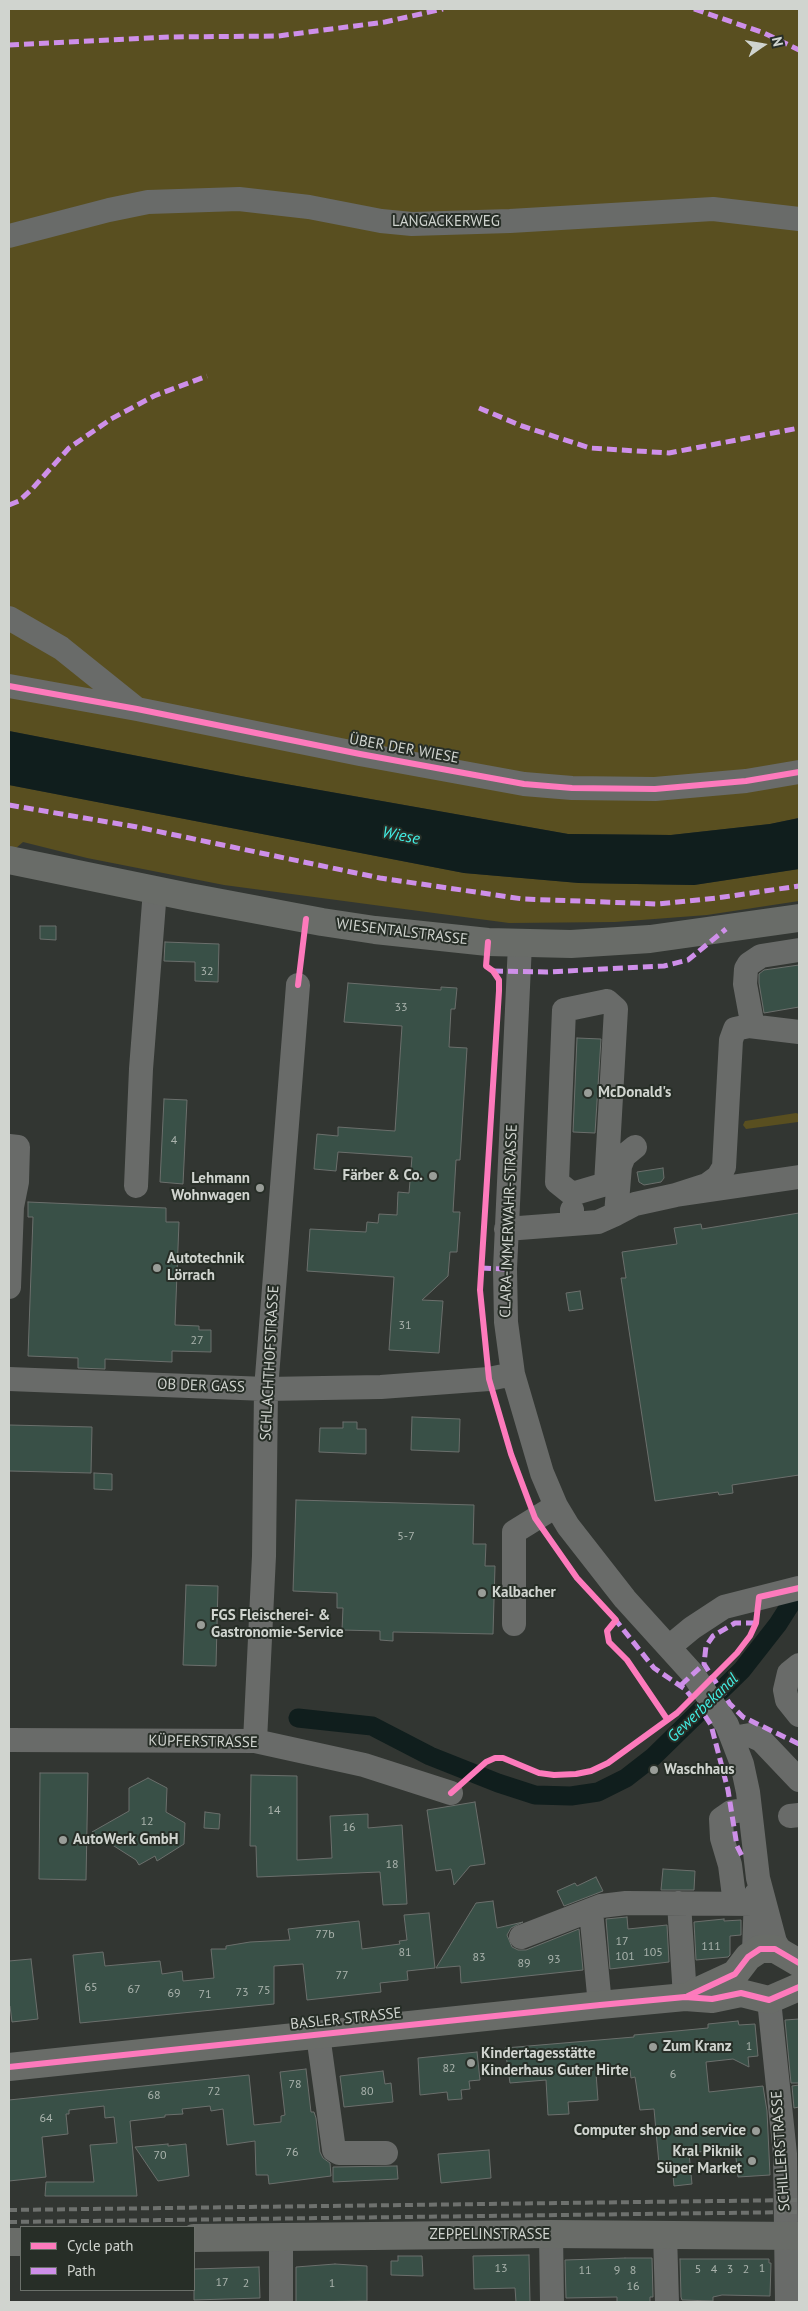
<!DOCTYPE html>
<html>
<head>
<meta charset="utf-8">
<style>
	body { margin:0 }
	#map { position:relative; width:808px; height:2311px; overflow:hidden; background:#323632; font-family:"PT Sans",sans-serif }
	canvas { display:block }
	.frame { position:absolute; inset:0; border:10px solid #d0d4cf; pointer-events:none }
	.legend { position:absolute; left:20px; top:2226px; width:175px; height:65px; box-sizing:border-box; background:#272e27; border:1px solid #6b706a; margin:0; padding:6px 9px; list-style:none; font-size:15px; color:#d0d4cf }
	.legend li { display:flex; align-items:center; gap:10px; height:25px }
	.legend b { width:25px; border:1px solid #6b706a }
	.north { position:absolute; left:738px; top:20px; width:50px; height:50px; -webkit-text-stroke:4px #272e27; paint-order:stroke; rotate:77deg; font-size:14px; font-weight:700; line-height:20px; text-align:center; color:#d0d4cf }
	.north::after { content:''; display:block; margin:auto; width:18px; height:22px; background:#d0d4cf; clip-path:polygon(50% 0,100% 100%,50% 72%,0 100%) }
</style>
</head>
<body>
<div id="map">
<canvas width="808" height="2311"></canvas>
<div class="frame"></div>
<ul class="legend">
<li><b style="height:6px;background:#fd7abc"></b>Cycle path</li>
<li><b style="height:6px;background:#ce8fe9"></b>Path</li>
</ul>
<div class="north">N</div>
</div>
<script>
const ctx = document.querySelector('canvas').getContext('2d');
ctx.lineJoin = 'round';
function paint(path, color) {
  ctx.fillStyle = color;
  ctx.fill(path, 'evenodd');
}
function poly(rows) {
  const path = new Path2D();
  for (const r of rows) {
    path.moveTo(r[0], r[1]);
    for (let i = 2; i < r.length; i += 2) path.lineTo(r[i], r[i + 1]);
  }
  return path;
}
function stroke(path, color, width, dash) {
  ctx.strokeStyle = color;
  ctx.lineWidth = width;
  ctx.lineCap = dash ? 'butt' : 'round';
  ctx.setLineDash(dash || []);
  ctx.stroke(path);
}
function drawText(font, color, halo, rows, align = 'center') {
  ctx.font = font + ' "PT Sans",sans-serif';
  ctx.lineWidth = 4;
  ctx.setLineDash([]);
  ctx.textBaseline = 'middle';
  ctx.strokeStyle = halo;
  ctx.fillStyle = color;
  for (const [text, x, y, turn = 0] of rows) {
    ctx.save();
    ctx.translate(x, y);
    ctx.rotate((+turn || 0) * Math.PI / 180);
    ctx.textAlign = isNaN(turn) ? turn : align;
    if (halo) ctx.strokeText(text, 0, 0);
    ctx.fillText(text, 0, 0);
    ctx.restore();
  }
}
const green = poly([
	[9,9,799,9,799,818,770,824,671,835,568,834,246,777,9,731],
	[9,785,464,873,579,883,694,885,799,869,799,901,707,915,615,922,509,923,224,885,87,858,23,842,15,849,9,848],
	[796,1113,799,1114,798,1122,746,1129,743,1125,745,1121]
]);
const water = poly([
	[9,731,246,777,568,834,671,835,770,824,799,818,799,869,694,885,579,883,464,873,9,785]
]);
const canal = poly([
	[298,1718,372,1726,430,1756,498,1783,535,1795,571,1796,598,1792,626,1778,653,1757,742,1670,778,1624,799,1591]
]);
const building = poly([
	[40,926,56,926,56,940,40,939,40,926],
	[165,942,219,944,218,982,195,981,195,962,164,961,165,942],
	[799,965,799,1007,764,1013,759,983,759,974,764,970,799,965],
	[348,983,441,990,441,987,457,988,455,1009,451,1009,449,1047,467,1048,460,1160,456,1160,453,1212,460,1212,457,1252,450,1252,448,1276,422,1300,443,1301,439,1353,389,1350,394,1277,307,1271,310,1229,366,1232,367,1222,378,1223,379,1214,397,1215,398,1192,409,1193,412,1157,338,1152,336,1171,314,1169,317,1134,338,1136,338,1127,395,1131,402,1026,344,1022,348,983],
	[577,1038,601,1039,595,1133,573,1132,577,1038],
	[164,1099,187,1100,183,1184,160,1182,164,1099],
	[663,1168,664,1178,661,1182,644,1185,639,1182,637,1172,663,1168],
	[28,1202,166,1208,166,1222,179,1222,175,1325,199,1326,199,1330,211,1330,211,1352,172,1351,172,1362,105,1359,105,1369,78,1368,78,1358,28,1356,33,1217,28,1217,28,1202],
	[799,1213,799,1475,732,1485,733,1493,719,1495,718,1492,655,1501,621,1278,626,1278,622,1252,677,1244,674,1228,701,1224,702,1229,799,1213],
	[580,1291,583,1309,569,1311,566,1293,580,1291],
	[412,1417,460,1419,459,1452,411,1450,412,1417],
	[343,1422,357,1422,357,1429,366,1429,366,1454,319,1452,320,1428,343,1428,343,1422],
	[9,1425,92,1427,91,1473,9,1471,9,1425],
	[94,1473,112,1474,112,1490,94,1489,94,1473],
	[296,1500,474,1505,473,1544,486,1544,485,1566,495,1566,493,1634,393,1632,393,1641,380,1640,380,1631,342,1630,343,1608,337,1608,337,1593,293,1591,296,1500],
	[186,1585,218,1586,216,1666,183,1665,186,1585],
	[40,1773,88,1773,86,1880,39,1879,40,1773],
	[251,1775,297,1776,297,1860,332,1858,330,1816,368,1814,368,1828,402,1825,407,1904,383,1905,380,1872,257,1877,256,1846,250,1846,251,1775],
	[148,1778,167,1788,166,1812,185,1823,184,1844,157,1861,155,1856,139,1865,136,1860,92,1832,129,1811,129,1788,148,1778],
	[475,1802,485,1864,470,1866,454,1885,451,1869,436,1871,427,1810,475,1802],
	[205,1812,220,1814,219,1829,204,1828,205,1812],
	[663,1869,695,1871,694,1890,661,1890,663,1869],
	[596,1877,603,1891,564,1906,557,1891,575,1883,577,1886,596,1877],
	[493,1901,497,1928,523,1922,511,1928,507,1935,512,1947,518,1950,526,1950,579,1929,583,1970,461,1983,460,1966,436,1968,476,1903,493,1901],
	[429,1913,435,1968,407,1971,408,1980,380,1983,381,1992,307,2000,303,1964,274,1966,274,2004,80,2023,73,1955,103,1952,105,1966,160,1961,162,1974,182,1971,183,1981,214,1978,211,1949,226,1949,226,1946,250,1942,290,1940,288,1929,359,1921,362,1949,400,1944,399,1941,407,1940,404,1915,429,1913],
	[627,1917,628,1929,667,1925,669,1962,610,1969,606,1919,627,1917],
	[724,1919,724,1921,741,1920,741,1935,730,1936,730,1955,728,1957,696,1960,694,1922,724,1919],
	[31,1959,38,2019,12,2022,10,2006,9,2006,9,1961,31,1959],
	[799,2019,799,2083,791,2083,785,2020,799,2019],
	[738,2021,739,2025,755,2024,758,2056,748,2057,749,2067,733,2059,706,2062,709,2092,763,2086,767,2111,770,2175,738,2177,735,2148,689,2153,692,2184,674,2186,672,2163,659,2164,654,2109,640,2110,635,2077,631,2078,630,2070,596,2073,598,2100,568,2102,569,2114,548,2115,546,2080,510,2083,505,2048,634,2037,634,2035,708,2028,708,2024,738,2021],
	[477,2052,480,2080,469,2081,470,2089,461,2090,462,2099,448,2100,447,2092,420,2095,418,2058,477,2052],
	[306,2069,311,2112,314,2112,316,2118,320,2152,323,2158,330,2163,331,2176,269,2184,268,2175,256,2175,255,2141,227,2145,223,2109,211,2111,210,2106,182,2109,183,2114,165,2115,165,2117,130,2121,137,2196,45,2196,46,2182,94,2182,90,2145,117,2143,114,2117,105,2118,104,2106,69,2110,69,2114,66,2114,68,2134,42,2137,46,2177,9,2181,9,2100,249,2075,254,2125,281,2122,281,2116,285,2115,280,2072,306,2069],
	[383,2071,385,2084,391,2083,393,2102,344,2107,340,2076,383,2071],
	[799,2085,799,2107,794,2108,792,2086,799,2085],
	[168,2144,168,2146,186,2144,189,2176,158,2181,135,2147,168,2144],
	[489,2150,491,2178,441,2183,438,2154,489,2150],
	[397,2166,398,2179,333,2182,333,2167,397,2166],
	[529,2255,530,2302,516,2302,515,2288,474,2289,473,2256,529,2255],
	[398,2256,422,2256,423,2276,391,2275,391,2261,398,2261,398,2256],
	[625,2258,652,2258,653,2297,650,2297,650,2302,617,2302,617,2297,566,2298,565,2260,625,2258],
	[680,2259,769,2259,769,2263,771,2263,770,2296,722,2295,713,2297,713,2301,682,2300,681,2297,680,2259],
	[335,2264,367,2266,367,2301,296,2302,296,2267,335,2264],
	[259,2267,260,2298,194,2300,194,2269,259,2267]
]);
const minor = poly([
	[9,236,109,210,148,202,239,199,309,207,381,221,412,224,510,221,713,209,799,219],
	[9,618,61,648,137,709],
	[9,686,137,709,360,754,524,784,572,788,655,789,746,781,799,772],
	[520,944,505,1269,506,1322,513,1374,542,1473,556,1506,568,1526,625,1599,693,1674,727,1725,742,1764,748,1792,758,1878,775,1942,781,1952],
	[799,950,761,956,749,964,746,969,745,984,752,1022,749,1026,735,1029,731,1040,724,1167,718,1177,707,1185,676,1195,799,1177],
	[607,1001,616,1009,606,1184,572,1194,557,1182,564,1010,607,1001],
	[749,1026,799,1032],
	[9,1146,18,1147,17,1182,12,1207,9,1287],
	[136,1186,141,1069,155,890],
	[616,1214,635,1204,676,1195],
	[572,1224,598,1222,616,1214,620,1166,624,1156,635,1147],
	[506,1229,572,1224,572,1210],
	[9,1379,266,1389,381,1387,489,1379,513,1374],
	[514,1624,514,1532,556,1506],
	[669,1647,692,1628,724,1607,799,1588],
	[799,1665,789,1673,785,1690,787,1700,799,1715],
	[733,1738,750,1735,761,1740,799,1780],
	[9,1740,255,1741,364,1765,451,1793],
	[255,1741,264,1556,266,1389,298,985],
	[790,1816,799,1815],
	[679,1903,685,1997],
	[735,1904,730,1865,722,1838,721,1819,731,1812,750,1809],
	[591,1911,600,2005],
	[521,1937,601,1906,626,1903,755,1904],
	[754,1952,756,1894],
	[769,2000,785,2154,787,2302],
	[318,2035,334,2150,339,2153,386,2153],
	[551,2234,552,2302],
	[665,2234,667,2302],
	[281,2236,281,2302]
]);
const major = poly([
	[9,860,189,897,322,922,375,930,488,942,571,944,650,939,799,918],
	[696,1992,735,1974,748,1957,760,1949,775,1949,799,1963],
	[9,2067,600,2005,685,1997,712,1999,741,1993,769,2000,799,1987],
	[194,2238,551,2234,799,2236],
	[9,2242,21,2242]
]);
const rail = poly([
	[9,2210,799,2200],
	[9,2222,799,2212]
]);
const quiet = poly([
	[694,9,764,33,799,50],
	[9,45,170,37,278,36,385,22,443,9],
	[479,408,522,426,590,448,669,453,799,428],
	[9,505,19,501,32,489,69,448,111,419,154,396,207,376],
	[9,805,137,827,380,878,523,899,658,904,717,898,799,886],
	[493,971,546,972,664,966,688,960,726,929],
	[481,1268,505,1269],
	[614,1618,654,1668,685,1689,698,1705,711,1725,728,1790,737,1846,742,1856],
	[756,1623,735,1623,713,1636,706,1646,704,1664,730,1704,743,1717,799,1744],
	[681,1685,704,1664]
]);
const cycleway = poly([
	[9,686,137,709,360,754,524,784,572,788,655,789,746,781,799,772],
	[488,942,486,966,493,971,499,980,499,991,480,1290,489,1379,511,1454,535,1518,577,1578,616,1620,607,1631,609,1642,627,1660,667,1719],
	[298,985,306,919],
	[451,1793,486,1762,495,1758,503,1758,539,1773,554,1775,576,1774,591,1771,608,1763,677,1713,737,1653,750,1636,756,1623,759,1597,799,1588],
	[688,1996,735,1974,748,1957,760,1949,775,1949,799,1963],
	[9,2067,600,2005,685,1997,712,1999,741,1993,769,2000,799,1987]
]);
const markers = [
	[588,1093,5,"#999d98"],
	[433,1176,5,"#999d98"],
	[260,1188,5,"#999d98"],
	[157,1268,5,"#999d98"],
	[482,1593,5,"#999d98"],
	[201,1625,5,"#999d98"],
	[654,1770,5,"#999d98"],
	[63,1840,5,"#999d98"],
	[653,2047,5,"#999d98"],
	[471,2063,5,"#999d98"],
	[756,2131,5,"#999d98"],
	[752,2161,5,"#999d98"]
];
const numberNames = [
	["32",207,972],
	["33",401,1008],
	["4",174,1141],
	["31",405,1326],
	["27",197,1341],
	["5-7",406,1537],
	["14",274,1811],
	["12",147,1822],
	["16",349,1828],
	["18",392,1865],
	["77b",325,1935],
	["17",622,1942],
	["111",711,1947],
	["81",405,1953],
	["105",653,1953],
	["101",625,1957],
	["83",479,1958],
	["93",554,1960],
	["89",524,1964],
	["77",342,1976],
	["65",91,1988],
	["67",134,1990],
	["75",264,1991],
	["73",242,1993],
	["69",174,1994],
	["71",205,1995],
	["1",749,2047],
	["82",449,2069],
	["6",673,2075],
	["78",295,2085],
	["72",214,2092],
	["80",367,2092],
	["68",154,2096],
	["64",46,2119],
	["76",292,2153],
	["70",160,2156],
	["13",501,2269],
	["1",762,2269],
	["5",698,2270],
	["4",714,2270],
	["3",730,2270],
	["2",746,2270],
	["11",585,2271],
	["9",617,2271],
	["8",633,2271],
	["17",222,2283],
	["2",246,2284],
	["1",332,2284],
	["16",633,2287]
];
const streetNames = [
	["LANGACKERWEG",446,222],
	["ÜBER DER WIESE",404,749,10],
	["WIESENTALSTRASSE",402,932,7],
	["CLARA-IMMERWAHR-STRASSE",509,1221,-88],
	["SCHLACHTHOFSTRASSE",270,1363,-87],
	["OB DER GASS",201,1386,2],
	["KÜPFERSTRASSE",203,1742,1],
	["BASLER STRASSE",346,2019,-6],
	["SCHILLERSTRASSE",781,2151,-94],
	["ZEPPELINSTRASSE",490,2235]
];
const poiNames = [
	["McDonald's",598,1093],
	["Färber & Co.",423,1176,"right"],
	["Lehmann",250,1179,"right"],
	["Wohnwagen",250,1196,"right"],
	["Autotechnik",167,1259],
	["Lörrach",167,1276],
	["Kalbacher",492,1593],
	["FGS Fleischerei- &",211,1616],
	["Gastronomie-Service",211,1633],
	["Waschhaus",664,1770],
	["AutoWerk GmbH",73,1840],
	["Zum Kranz",663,2047],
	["Kindertagesstätte",481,2054],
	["Kinderhaus Guter Hirte",481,2071],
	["Computer shop and service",746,2131,"right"],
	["Kral Piknik",742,2152,"right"],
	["Süper Market",742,2169,"right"]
];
const waterNames = [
	["Wiese",401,836,11],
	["Gewerbekanal",703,1708,-44]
];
paint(green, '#594f20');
paint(water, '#101e1d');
stroke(canal, '#101e1d', 19);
paint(building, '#395047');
stroke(building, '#6b6f6c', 1);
stroke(minor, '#696b69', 24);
stroke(major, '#696c68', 28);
stroke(rail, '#6e716e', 4, [8, 4]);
stroke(quiet, '#ce8fe9', 5, [10, 5]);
stroke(cycleway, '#fd7abc', 6);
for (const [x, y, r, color] of markers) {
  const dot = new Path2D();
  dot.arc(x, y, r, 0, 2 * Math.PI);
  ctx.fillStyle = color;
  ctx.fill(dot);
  stroke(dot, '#272e27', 2);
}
drawText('12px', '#aab3ad', null, numberNames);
drawText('15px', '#d0d4cf', '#272e27', streetNames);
drawText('bold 15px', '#d0d4cf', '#272e27', poiNames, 'left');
drawText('italic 16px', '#42eee4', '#272e27', waterNames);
</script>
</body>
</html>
